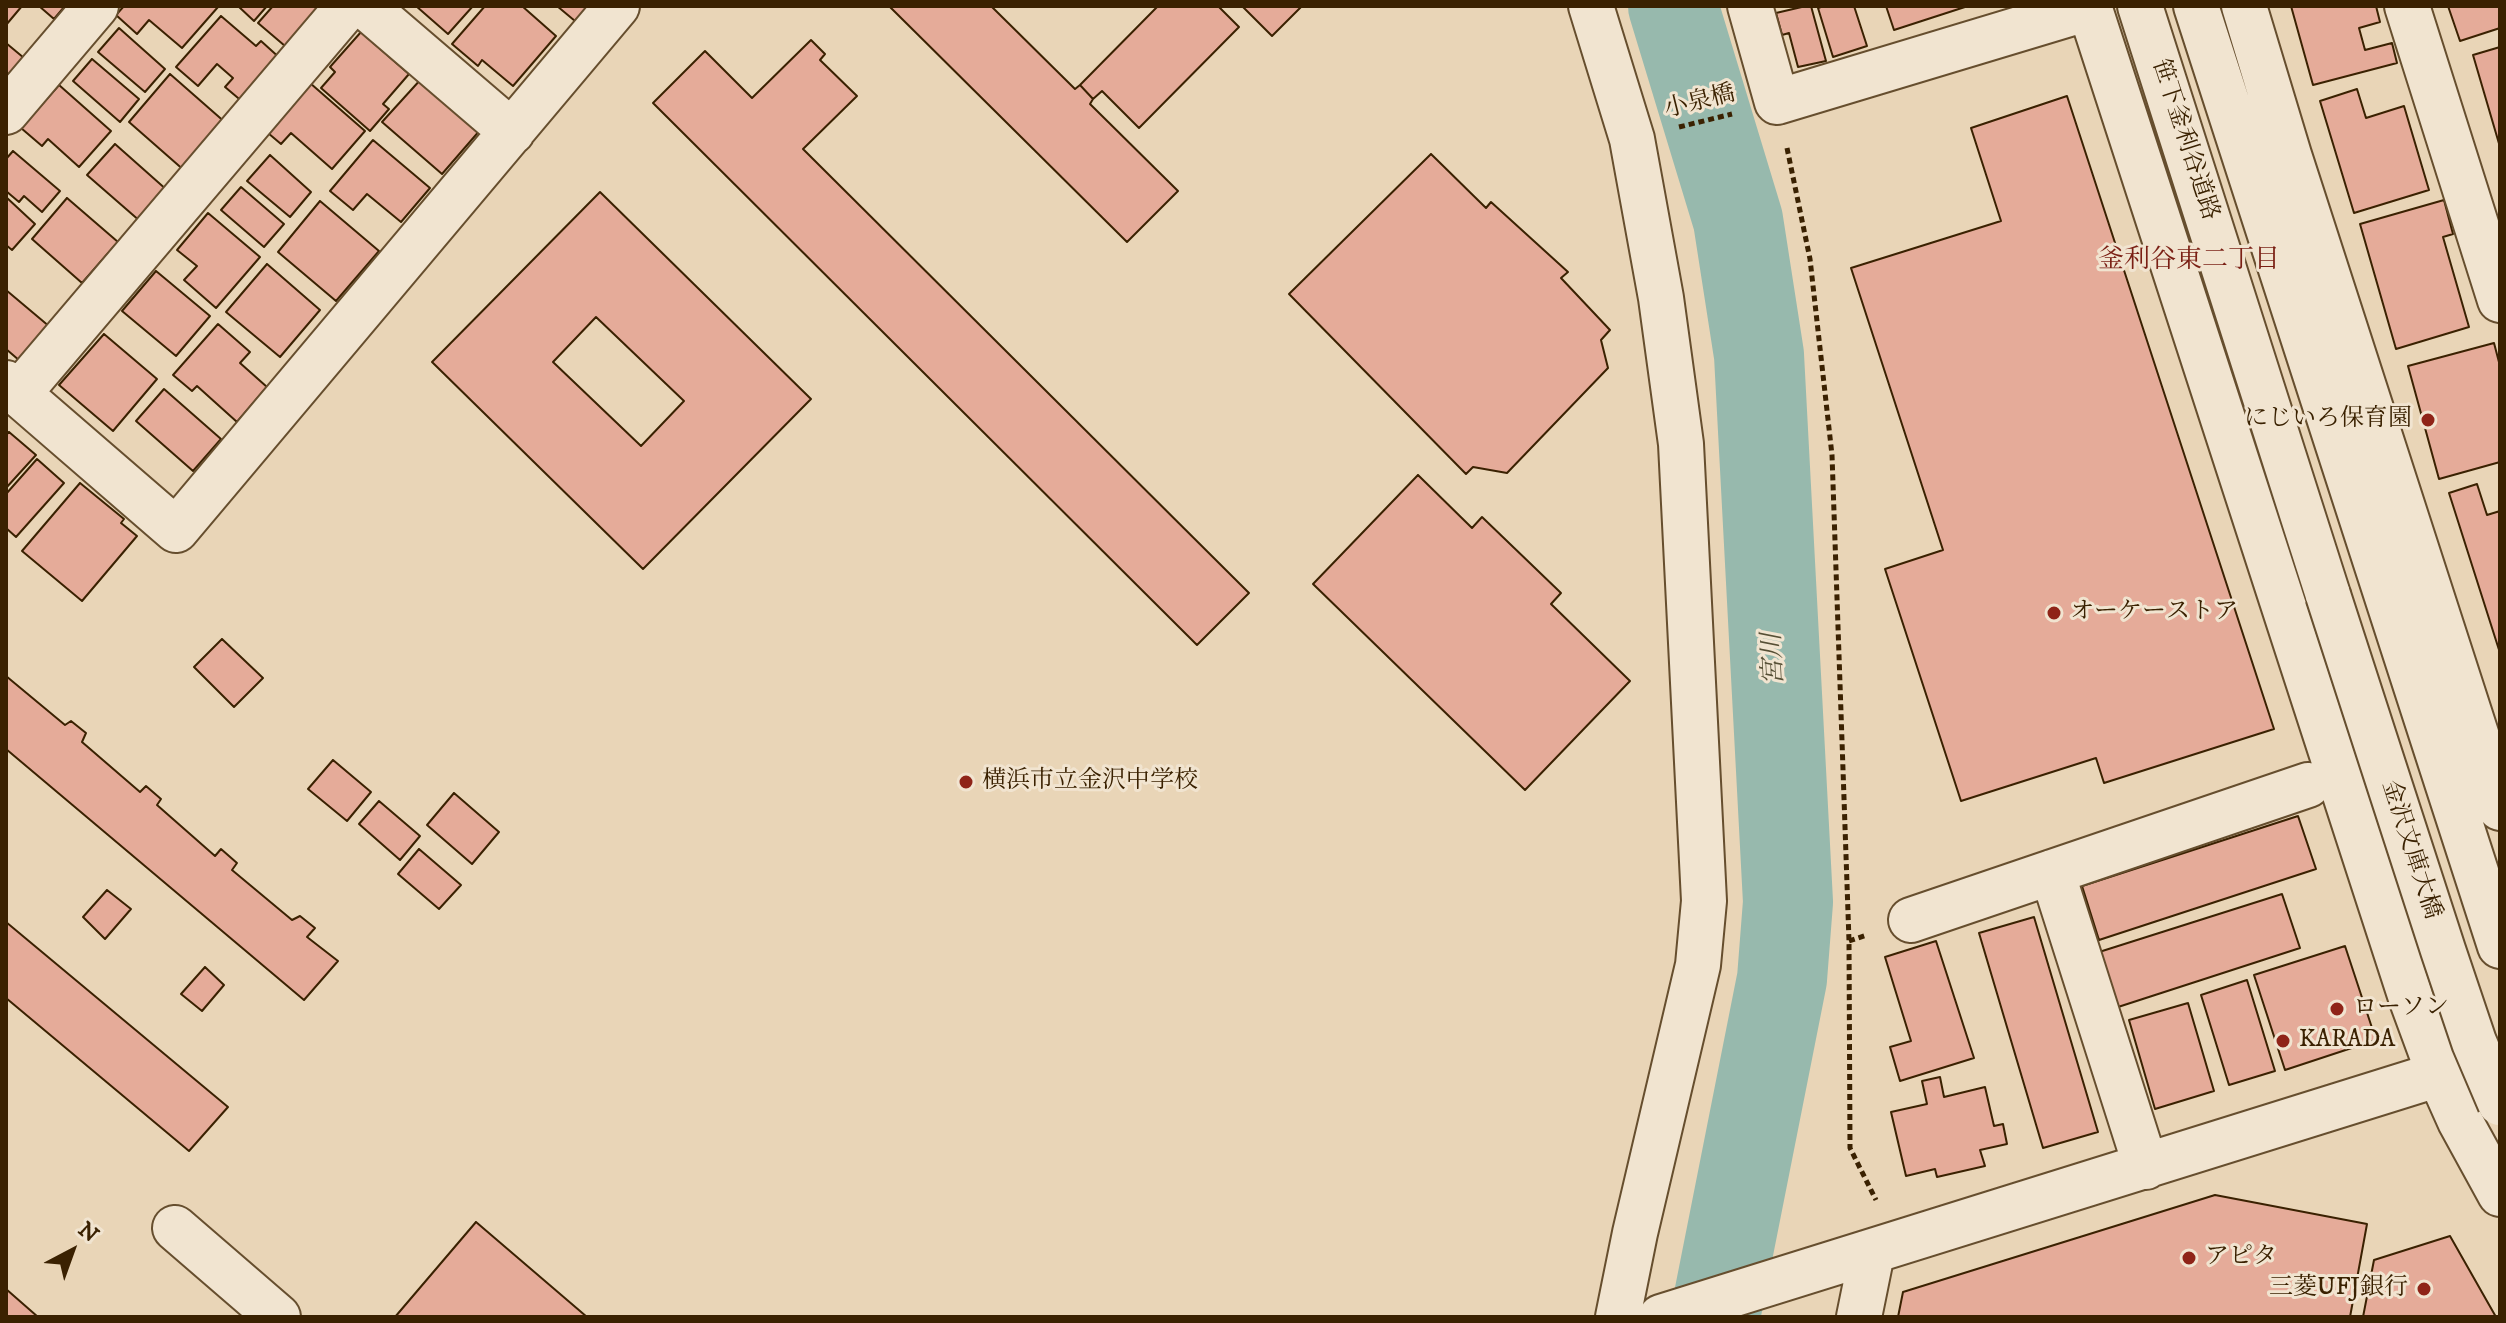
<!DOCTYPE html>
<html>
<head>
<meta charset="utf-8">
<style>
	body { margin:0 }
	#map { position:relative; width:2506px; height:1323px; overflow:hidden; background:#e9d5b7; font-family:"IM FELL DW Pica",serif }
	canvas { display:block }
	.frame { position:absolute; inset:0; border:8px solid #3a2101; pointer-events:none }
	.north { position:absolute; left:32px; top:1211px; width:80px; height:80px; -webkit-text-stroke:6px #f1e4d0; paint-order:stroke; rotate:41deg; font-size:22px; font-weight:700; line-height:32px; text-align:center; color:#3a2101 }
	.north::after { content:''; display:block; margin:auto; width:28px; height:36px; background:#3a2101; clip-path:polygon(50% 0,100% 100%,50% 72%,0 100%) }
</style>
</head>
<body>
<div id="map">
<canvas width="2506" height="1323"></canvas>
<div class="frame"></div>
<div class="north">N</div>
</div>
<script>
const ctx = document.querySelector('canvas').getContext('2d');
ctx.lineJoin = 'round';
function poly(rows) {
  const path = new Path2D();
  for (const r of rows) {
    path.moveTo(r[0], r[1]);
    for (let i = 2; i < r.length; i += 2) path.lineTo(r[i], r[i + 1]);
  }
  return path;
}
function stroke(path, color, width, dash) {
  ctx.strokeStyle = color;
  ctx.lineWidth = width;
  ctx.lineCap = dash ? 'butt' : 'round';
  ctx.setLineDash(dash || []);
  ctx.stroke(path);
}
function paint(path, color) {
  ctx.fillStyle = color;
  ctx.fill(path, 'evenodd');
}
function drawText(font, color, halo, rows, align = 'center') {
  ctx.font = font + ' "IM FELL DW Pica","Noto Serif JP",serif';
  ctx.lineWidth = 6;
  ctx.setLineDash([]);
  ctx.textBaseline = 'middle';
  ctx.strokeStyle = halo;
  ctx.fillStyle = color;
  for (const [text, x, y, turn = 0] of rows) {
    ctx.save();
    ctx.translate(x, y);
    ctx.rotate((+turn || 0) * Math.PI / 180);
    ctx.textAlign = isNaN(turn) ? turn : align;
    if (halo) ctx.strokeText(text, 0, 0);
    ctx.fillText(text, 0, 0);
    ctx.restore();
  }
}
const river = poly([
	[1673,6,1738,220,1759,355,1788,902,1782,979,1715,1317]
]);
const building = poly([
	[6,6,22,6,6,25,6,6],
	[39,6,65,6,54,19,39,6],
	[124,6,216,6,218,7,182,48,149,20,137,34,116,15,124,6],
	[238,6,267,6,254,21,238,6],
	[273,6,320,6,285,46,258,23,273,6],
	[416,6,473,6,448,34,416,6],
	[485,6,522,6,556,36,513,86,482,60,478,66,452,44,485,6],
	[557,6,585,6,587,8,575,21,557,6],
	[889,6,991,6,1075,89,1080,85,1093,99,1090,104,1178,191,1127,242,889,6],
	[1158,6,1218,6,1239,27,1139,128,1102,91,1093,99,1080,85,1158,6],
	[1242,6,1302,6,1272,36,1242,6],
	[1806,6,1811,6,1826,61,1798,67,1789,33,1782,35,1776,13,1806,6],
	[1824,6,1854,6,1867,46,1833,57,1818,8,1824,6],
	[1886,6,1968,6,1894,30,1886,6],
	[2291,6,2376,6,2380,22,2359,28,2365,50,2392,43,2397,63,2313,85,2291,6],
	[2448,6,2500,6,2500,28,2460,41,2448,6],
	[221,16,256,46,261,41,282,60,244,103,225,87,233,78,217,64,198,86,176,67,221,16],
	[119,28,165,69,145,92,98,52,119,28],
	[361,32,409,74,383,104,389,109,370,131,321,88,335,72,330,67,361,32],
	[811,40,825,54,820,60,857,96,803,149,1249,593,1197,645,653,103,705,51,752,98,811,40],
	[6,43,24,58,6,79,6,43],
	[2500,47,2500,147,2473,55,2500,47],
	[92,59,139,99,120,122,73,81,92,59],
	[170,74,227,124,186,172,129,122,170,74],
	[422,78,481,129,442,174,382,122,422,78],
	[310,83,365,131,332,169,291,133,281,144,268,133,310,83],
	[59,85,111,131,79,167,48,139,42,146,21,128,59,85],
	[2357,89,2366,118,2404,106,2429,190,2354,213,2320,101,2357,89],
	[2067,96,2274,729,2104,783,2096,758,1961,801,1885,569,1943,550,1851,268,2001,221,1971,128,2067,96],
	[373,140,430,188,401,222,367,194,353,210,330,191,373,140],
	[115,144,168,191,141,222,87,175,115,144],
	[13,151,60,191,42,212,24,196,19,202,6,191,6,159,13,151],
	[1431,154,1486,208,1491,202,1568,272,1561,278,1610,330,1601,340,1608,368,1507,473,1473,467,1466,474,1289,294,1431,154],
	[270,155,311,192,290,217,247,181,270,155],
	[241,187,284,224,264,247,221,210,241,187],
	[600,192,811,399,643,569,432,362,600,192],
	[596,317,684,401,641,446,553,362,596,317],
	[6,197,35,224,12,250,6,245,6,197],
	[67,198,118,242,82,283,32,239,67,198],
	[2444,200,2453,234,2443,237,2469,327,2396,349,2360,224,2444,200],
	[320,201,379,251,336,301,278,252,320,201],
	[208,213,260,257,216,308,184,280,197,266,177,250,208,213],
	[267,264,320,310,280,357,226,312,267,264],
	[156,271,210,316,176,356,122,311,156,271],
	[6,290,50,327,20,361,6,349,6,290],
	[218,324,250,352,240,363,267,387,237,422,197,386,192,391,173,375,218,324],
	[104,334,157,379,113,431,59,385,104,334],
	[2494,343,2500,366,2500,462,2439,479,2408,366,2494,343],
	[164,389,221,439,193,471,136,421,164,389],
	[9,432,36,455,6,488,6,435,9,432],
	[37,459,64,483,16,537,6,528,6,494,37,459],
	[1418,475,1472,528,1482,517,1561,593,1551,604,1630,681,1525,790,1313,584,1418,475],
	[80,483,124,519,121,523,137,536,82,601,22,551,80,483],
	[2477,484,2487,515,2500,511,2500,653,2449,493,2477,484],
	[222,639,263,678,234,707,194,667,222,639],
	[6,676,65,725,71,721,86,733,82,742,140,792,146,786,161,799,157,805,215,856,221,849,237,863,232,870,292,920,300,916,315,928,307,937,338,961,304,1000,6,749,6,676],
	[333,760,371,792,347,821,308,789,333,760],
	[454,793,499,832,472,864,427,825,454,793],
	[379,801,420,836,400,860,359,824,379,801],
	[2298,816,2316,869,2099,940,2082,886,2298,816],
	[419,849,461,885,439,909,398,874,419,849],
	[107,890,131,909,105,939,83,917,107,890],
	[2282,894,2300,948,2115,1008,2096,953,2282,894],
	[2034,917,2098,1132,2043,1148,1979,933,2034,917],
	[6,922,228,1107,189,1151,6,998,6,922],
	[1936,941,1974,1058,1900,1081,1890,1047,1911,1041,1885,957,1936,941],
	[2345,946,2376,1040,2285,1070,2254,975,2345,946],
	[205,967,224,985,202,1011,181,994,205,967],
	[2247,980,2275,1071,2229,1085,2201,995,2247,980],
	[2188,1003,2214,1091,2155,1109,2129,1020,2188,1003],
	[1940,1077,1944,1097,1985,1087,1994,1126,2003,1124,2007,1144,1980,1150,1985,1166,1937,1177,1935,1169,1906,1176,1891,1112,1927,1104,1922,1081,1940,1077],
	[2215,1195,2367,1224,2350,1317,1898,1317,1903,1292,2215,1195],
	[476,1222,587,1317,395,1317,476,1222],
	[2450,1236,2496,1317,2363,1317,2374,1260,2450,1236],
	[6,1289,38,1317,6,1317,6,1289]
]);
const path = poly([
	[1679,127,1732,114],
	[1787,148,1810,259,1832,455,1849,941,1850,1148,1876,1200],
	[1849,941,1867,935]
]);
const minor = poly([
	[365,6,512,132],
	[1591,6,1632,139,1661,298,1681,444,1704,901,1698,965,1635,1233,1618,1317],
	[1750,6,1777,102,2089,8],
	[2089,6,2411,998,2439,1074,2460,1121,2500,1194],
	[2140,6,2328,595],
	[2196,6,2500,946],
	[2244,6,2289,155,2500,808],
	[2407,6,2500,300],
	[6,112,96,6],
	[6,383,176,530,617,6],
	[19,393,348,6],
	[2052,872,2146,1167],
	[1911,920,2308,785],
	[175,1228,278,1317],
	[1661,1317,2465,1066],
	[1859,1317,1872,1253]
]);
const minorBridge = poly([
	[2328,595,2443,950,2474,1042,2500,1103]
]);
const markers = [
	[2428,420,8,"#8f2418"],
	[2054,613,8,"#8f2418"],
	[966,782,8,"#8f2418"],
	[2337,1009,8,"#8f2418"],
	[2283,1041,8,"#8f2418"],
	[2189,1258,8,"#8f2418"],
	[2424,1289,8,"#8f2418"]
];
const streetNames = [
	["小泉橋",1700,103,-14],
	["笹下釜利谷道路",2184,140,72],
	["金沢文庫大橋",2410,850,72]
];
const poiNames = [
	["にじいろ保育園",2412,420,"right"],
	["オーケーストア",2070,613],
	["横浜市立金沢中学校",982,782],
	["ローソン",2353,1009],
	["KARADA",2299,1041],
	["アピタ",2205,1258],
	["三菱UFJ銀行",2408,1289,"right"]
];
const neighbourhoodNames = [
	["釜利谷東二丁目",2189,262]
];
const waterNames = [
	["宮川",1775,659,-93]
];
stroke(river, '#97b9ad', 90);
paint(building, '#e5ab99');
stroke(building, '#3a2101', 2);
stroke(minor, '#664e2e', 48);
stroke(path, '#3a2101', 5, [6, 4]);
stroke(minor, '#f1e4d0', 44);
stroke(minorBridge, '#664e2e', 48, []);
stroke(minorBridge, '#f1e4d0', 44);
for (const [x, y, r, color] of markers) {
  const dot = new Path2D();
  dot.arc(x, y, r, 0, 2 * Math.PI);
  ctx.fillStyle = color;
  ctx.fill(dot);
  stroke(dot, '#f1e4d0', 3);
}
drawText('24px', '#3a2101', '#f1e4d0', streetNames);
drawText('24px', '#3a2101', '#f1e4d0', poiNames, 'left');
drawText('26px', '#7a1f14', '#f1e4d0', neighbourhoodNames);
drawText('italic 26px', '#564f35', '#f1e4d0', waterNames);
</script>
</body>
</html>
